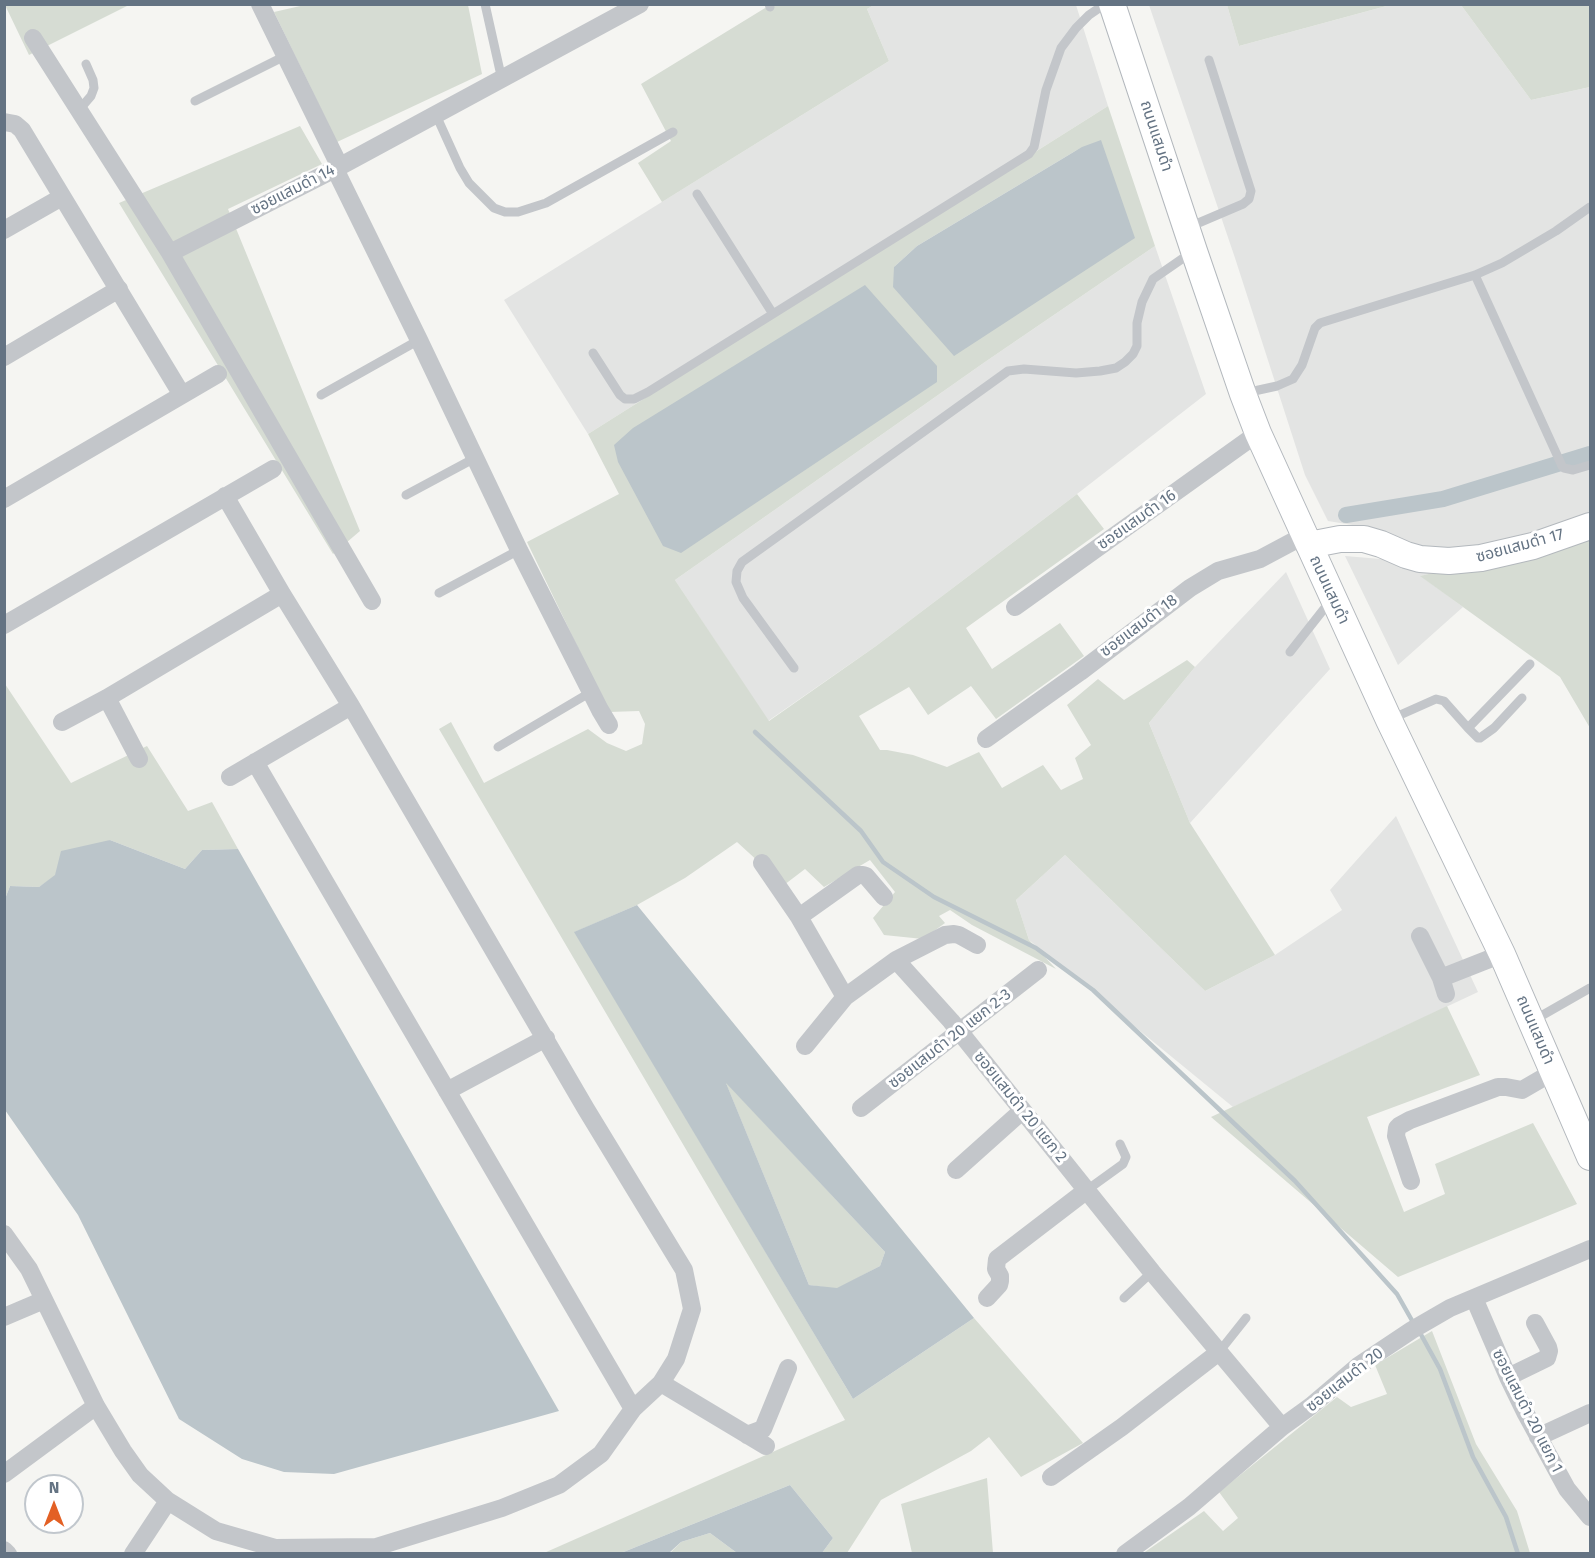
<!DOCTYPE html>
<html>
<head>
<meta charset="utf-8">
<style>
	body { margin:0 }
	#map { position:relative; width:1595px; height:1558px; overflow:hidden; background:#f5f5f2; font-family:"Fira Sans",sans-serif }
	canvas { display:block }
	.frame { position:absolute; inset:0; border:6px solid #647383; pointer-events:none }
	.north { position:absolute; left:24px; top:1474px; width:60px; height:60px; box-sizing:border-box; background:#fff; border:2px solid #c1c7cd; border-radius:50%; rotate:0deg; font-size:16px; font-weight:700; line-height:24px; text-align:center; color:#647383 }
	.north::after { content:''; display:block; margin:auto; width:21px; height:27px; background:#e36024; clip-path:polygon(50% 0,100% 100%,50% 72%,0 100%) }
</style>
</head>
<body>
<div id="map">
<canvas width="1595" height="1558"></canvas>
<div class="frame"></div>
<div class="north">N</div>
</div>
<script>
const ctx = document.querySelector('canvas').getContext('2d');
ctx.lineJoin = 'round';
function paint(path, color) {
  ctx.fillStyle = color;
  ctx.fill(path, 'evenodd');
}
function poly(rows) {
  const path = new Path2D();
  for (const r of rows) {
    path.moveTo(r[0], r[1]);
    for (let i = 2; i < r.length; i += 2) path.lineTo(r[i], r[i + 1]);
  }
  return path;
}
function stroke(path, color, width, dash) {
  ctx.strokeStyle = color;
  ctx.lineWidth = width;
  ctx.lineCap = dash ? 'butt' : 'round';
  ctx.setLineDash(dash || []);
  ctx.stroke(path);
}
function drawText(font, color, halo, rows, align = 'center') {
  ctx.font = font + ' "Fira Sans","Noto Sans Thai",sans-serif';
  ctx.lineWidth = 6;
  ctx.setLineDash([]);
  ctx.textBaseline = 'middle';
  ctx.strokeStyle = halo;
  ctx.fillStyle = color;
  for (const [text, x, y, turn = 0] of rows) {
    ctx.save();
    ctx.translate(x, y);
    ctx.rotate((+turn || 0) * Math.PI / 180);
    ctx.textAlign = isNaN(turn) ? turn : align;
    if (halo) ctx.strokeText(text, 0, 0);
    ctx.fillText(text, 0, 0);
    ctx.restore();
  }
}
const built = poly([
	[874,5,1076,5,1108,106,588,434,504,300,889,61,867,9],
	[1149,5,1227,5,1239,46,1390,5,1461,5,1531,100,1590,87,1590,536,1421,576,1463,607,1398,665,1345,556,1393,560,1377,529,1328,521,1305,475,1235,258],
	[1155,246,1206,394,1077,494,876,646,768,721,675,580,985,362],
	[1286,572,1330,669,1190,823,1149,723,1195,667],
	[1396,816,1478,992,1233,1107,1029,940,1016,900,1065,855,1205,991,1275,955,1342,910,1330,890]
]);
const green = poly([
	[309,4,468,5,482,74,337,142,274,12],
	[5,5,129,5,29,55],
	[770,5,874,5,867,9,889,61,662,202,638,163,671,141,641,84],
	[1227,5,1227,4,1390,5,1239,46],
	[1461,5,1590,5,1590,87,1531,100],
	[1108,106,1155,246,985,362,675,580,769,721,876,646,1077,494,1104,529,966,628,992,669,1060,623,1084,656,996,719,971,686,928,715,909,687,859,716,880,750,887,750,913,755,947,767,979,752,1002,788,1043,765,1061,790,1083,779,1075,758,1091,745,1067,705,1098,679,1124,700,1187,660,1195,667,1149,723,1190,823,1275,955,1205,991,1065,855,1016,900,1029,940,1056,969,972,925,950,910,939,916,945,923,923,939,884,935,873,918,895,892,870,860,824,887,805,869,784,885,737,842,685,878,637,905,575,932,853,1399,974,1318,1083,1443,1021,1477,989,1437,971,1451,881,1500,847,1553,822,1553,833,1538,790,1485,621,1553,544,1553,845,1420,439,729,451,722,484,783,588,729,607,743,626,751,642,744,645,724,639,711,609,712,527,542,619,494,588,434],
	[1082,147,894,267,917,246],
	[300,126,322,164,228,209,360,531,333,554,119,203],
	[1590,536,1590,728,1560,677,1420,576],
	[5,684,71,783,147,746,188,811,212,802,238,849,202,850,185,869,110,840,39,887,10,886,5,899],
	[1447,1006,1480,1075,1367,1117,1404,1212,1445,1194,1435,1164,1533,1123,1577,1204,1398,1277,1211,1117],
	[725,1081,885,1252,880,1266,837,1289,809,1285],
	[1432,1331,1476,1444,1517,1511,1530,1553,1142,1554,1204,1511,1223,1531,1238,1518,1219,1492,1337,1397,1351,1407,1387,1394,1375,1365],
	[987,1478,993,1553,912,1553,901,1504],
	[710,1533,737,1553,669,1554,681,1542]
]);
const water = poly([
	[1101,140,1135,238,954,356,893,287,894,267,917,246,1082,147],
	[865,285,937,366,937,382,681,553,663,546,618,462,614,445,633,428],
	[110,840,185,869,202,850,238,849,559,1411,334,1474,284,1472,242,1459,179,1419,78,1215,5,1110,5,899,10,886,39,887,55,875,61,851],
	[637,905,974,1318,853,1399,574,932],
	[726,1083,885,1252,880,1266,837,1288,809,1285],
	[790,1485,833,1538,822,1553,737,1553,710,1533,681,1542,669,1553,621,1553]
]);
const stream = poly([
	[755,732,861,831,883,862,934,897,1036,948,1093,990,1295,1181,1397,1294,1414,1324],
	[1419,1331,1440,1369,1473,1457,1506,1517,1518,1554]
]);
const canal = poly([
	[1346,515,1443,499,1590,454]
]);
const lane = poly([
	[485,4,502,80],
	[769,4,770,7],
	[195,101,285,56],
	[79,110,91,96,94,88,93,80,86,64],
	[436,115,460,168,469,183,494,208,505,212,518,212,546,203,673,132],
	[697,194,773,314],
	[1189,227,1243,204,1249,199,1251,191,1209,60],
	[1475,275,1562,466,1564,468,1573,470,1590,465],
	[593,353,620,395,625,399,634,399,648,392,1029,154,1034,147,1046,90,1061,48,1076,28,1089,15,1105,4],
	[1245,393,1277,386,1293,379,1302,365,1315,328,1320,323,1475,275,1502,263,1556,231,1590,207],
	[321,395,419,340],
	[406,495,475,458],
	[439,593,519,550],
	[1290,652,1331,600],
	[794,668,743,598,736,582,737,571,742,562,1008,371,1024,369,1076,373,1100,371,1116,368,1125,362,1133,354,1137,346,1137,323,1142,302,1153,279,1192,252],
	[1391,719,1436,699,1444,701,1468,728,1478,738,1480,738,1494,728,1522,698],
	[1468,728,1530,664],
	[498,747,591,692],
	[1534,1020,1590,988],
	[1087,1190,1123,1164,1126,1157,1120,1144],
	[1124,1298,1152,1272],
	[1219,1352,1246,1318]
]);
const street = poly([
	[260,4,340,167],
	[33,38,170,253,335,169,640,4],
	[4,122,15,124,22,130,182,395],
	[335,169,419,340,519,550,600,710,609,725],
	[4,230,62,197],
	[170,253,372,601],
	[4,357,119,289],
	[225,496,282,594,351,706,586,1109,684,1270,692,1309,676,1359,661,1383,633,1409],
	[4,499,218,374],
	[1015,607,1258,433],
	[4,625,273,469],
	[107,698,139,759],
	[62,722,107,698,282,594],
	[986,739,1080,672,1190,588,1218,571,1260,559,1305,535],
	[230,777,351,706],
	[762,863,799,917,845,997,896,960,951,1021,1152,1272,1282,1427],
	[799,917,858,875,863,875,866,876,884,897],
	[1420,936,1441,978,1446,994],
	[896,960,945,935,954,934,959,935,977,945],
	[1441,978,1502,954],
	[805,1046,845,997],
	[447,1091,546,1038],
	[861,1108,1038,970],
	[956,1170,1022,1111],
	[1411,1181,1396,1136,1397,1128,1399,1126,1410,1120,1498,1087,1506,1087,1522,1090,1553,1072],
	[4,1234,29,1269,96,1406,123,1451,140,1475,168,1501,216,1531,275,1548,376,1547,502,1508,559,1485,601,1454,633,1409,255,762],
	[987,1298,999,1285,1000,1281,1000,1276,996,1269,997,1259,1087,1190],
	[1474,1298,1508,1377,1526,1414,1567,1489,1590,1517],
	[4,1317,44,1300],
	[1508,1377,1547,1358,1549,1351,1548,1347,1535,1323],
	[661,1383,766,1446],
	[747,1435,763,1429,788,1368],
	[1538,1437,1590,1413],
	[4,1474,96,1406],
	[1051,1477,1122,1427,1219,1352],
	[4,1550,8,1554],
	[133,1554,168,1501],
	[1125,1554,1189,1507,1282,1427,1311,1406,1358,1366,1412,1330,1450,1308,1590,1249]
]);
const secondary = poly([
	[1112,4,1194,251,1243,394,1258,433,1389,720,1502,954,1590,1157],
	[1309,545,1340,539,1364,539,1381,544,1406,555,1420,559,1449,561,1481,558,1533,546,1590,526]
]);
const streetNames = [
	["ถนนแสมดำ",1156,136,72],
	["ซอยแสมดำ 14",293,190,-27],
	["ซอยแสมดำ 16",1137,520,-35],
	["ซอยแสมดำ 17",1520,546,-15],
	["ถนนแสมดำ",1329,590,65],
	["ซอยแสมดำ 18",1139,626,-37],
	["ถนนแสมดำ",1535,1030,67],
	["ซอยแสมดำ 20 แยก 2-3",950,1039,-38],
	["ซอยแสมดำ 20 แยก 2",1020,1107,51],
	["ซอยแสมดำ 20",1345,1380,-38],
	["ซอยแสมดำ 20 แยก 1",1527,1411,63]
];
paint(built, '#e3e4e3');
paint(green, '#d6dcd3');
paint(water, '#bbc5ca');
stroke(stream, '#bbc5ca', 4.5);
stroke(canal, '#bbc5ca', 16);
stroke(secondary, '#b3b8bd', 28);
stroke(lane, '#c3c6ca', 9);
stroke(street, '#c3c6ca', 18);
stroke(secondary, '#fff', 26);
drawText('16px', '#647383', '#fff', streetNames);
</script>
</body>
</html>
